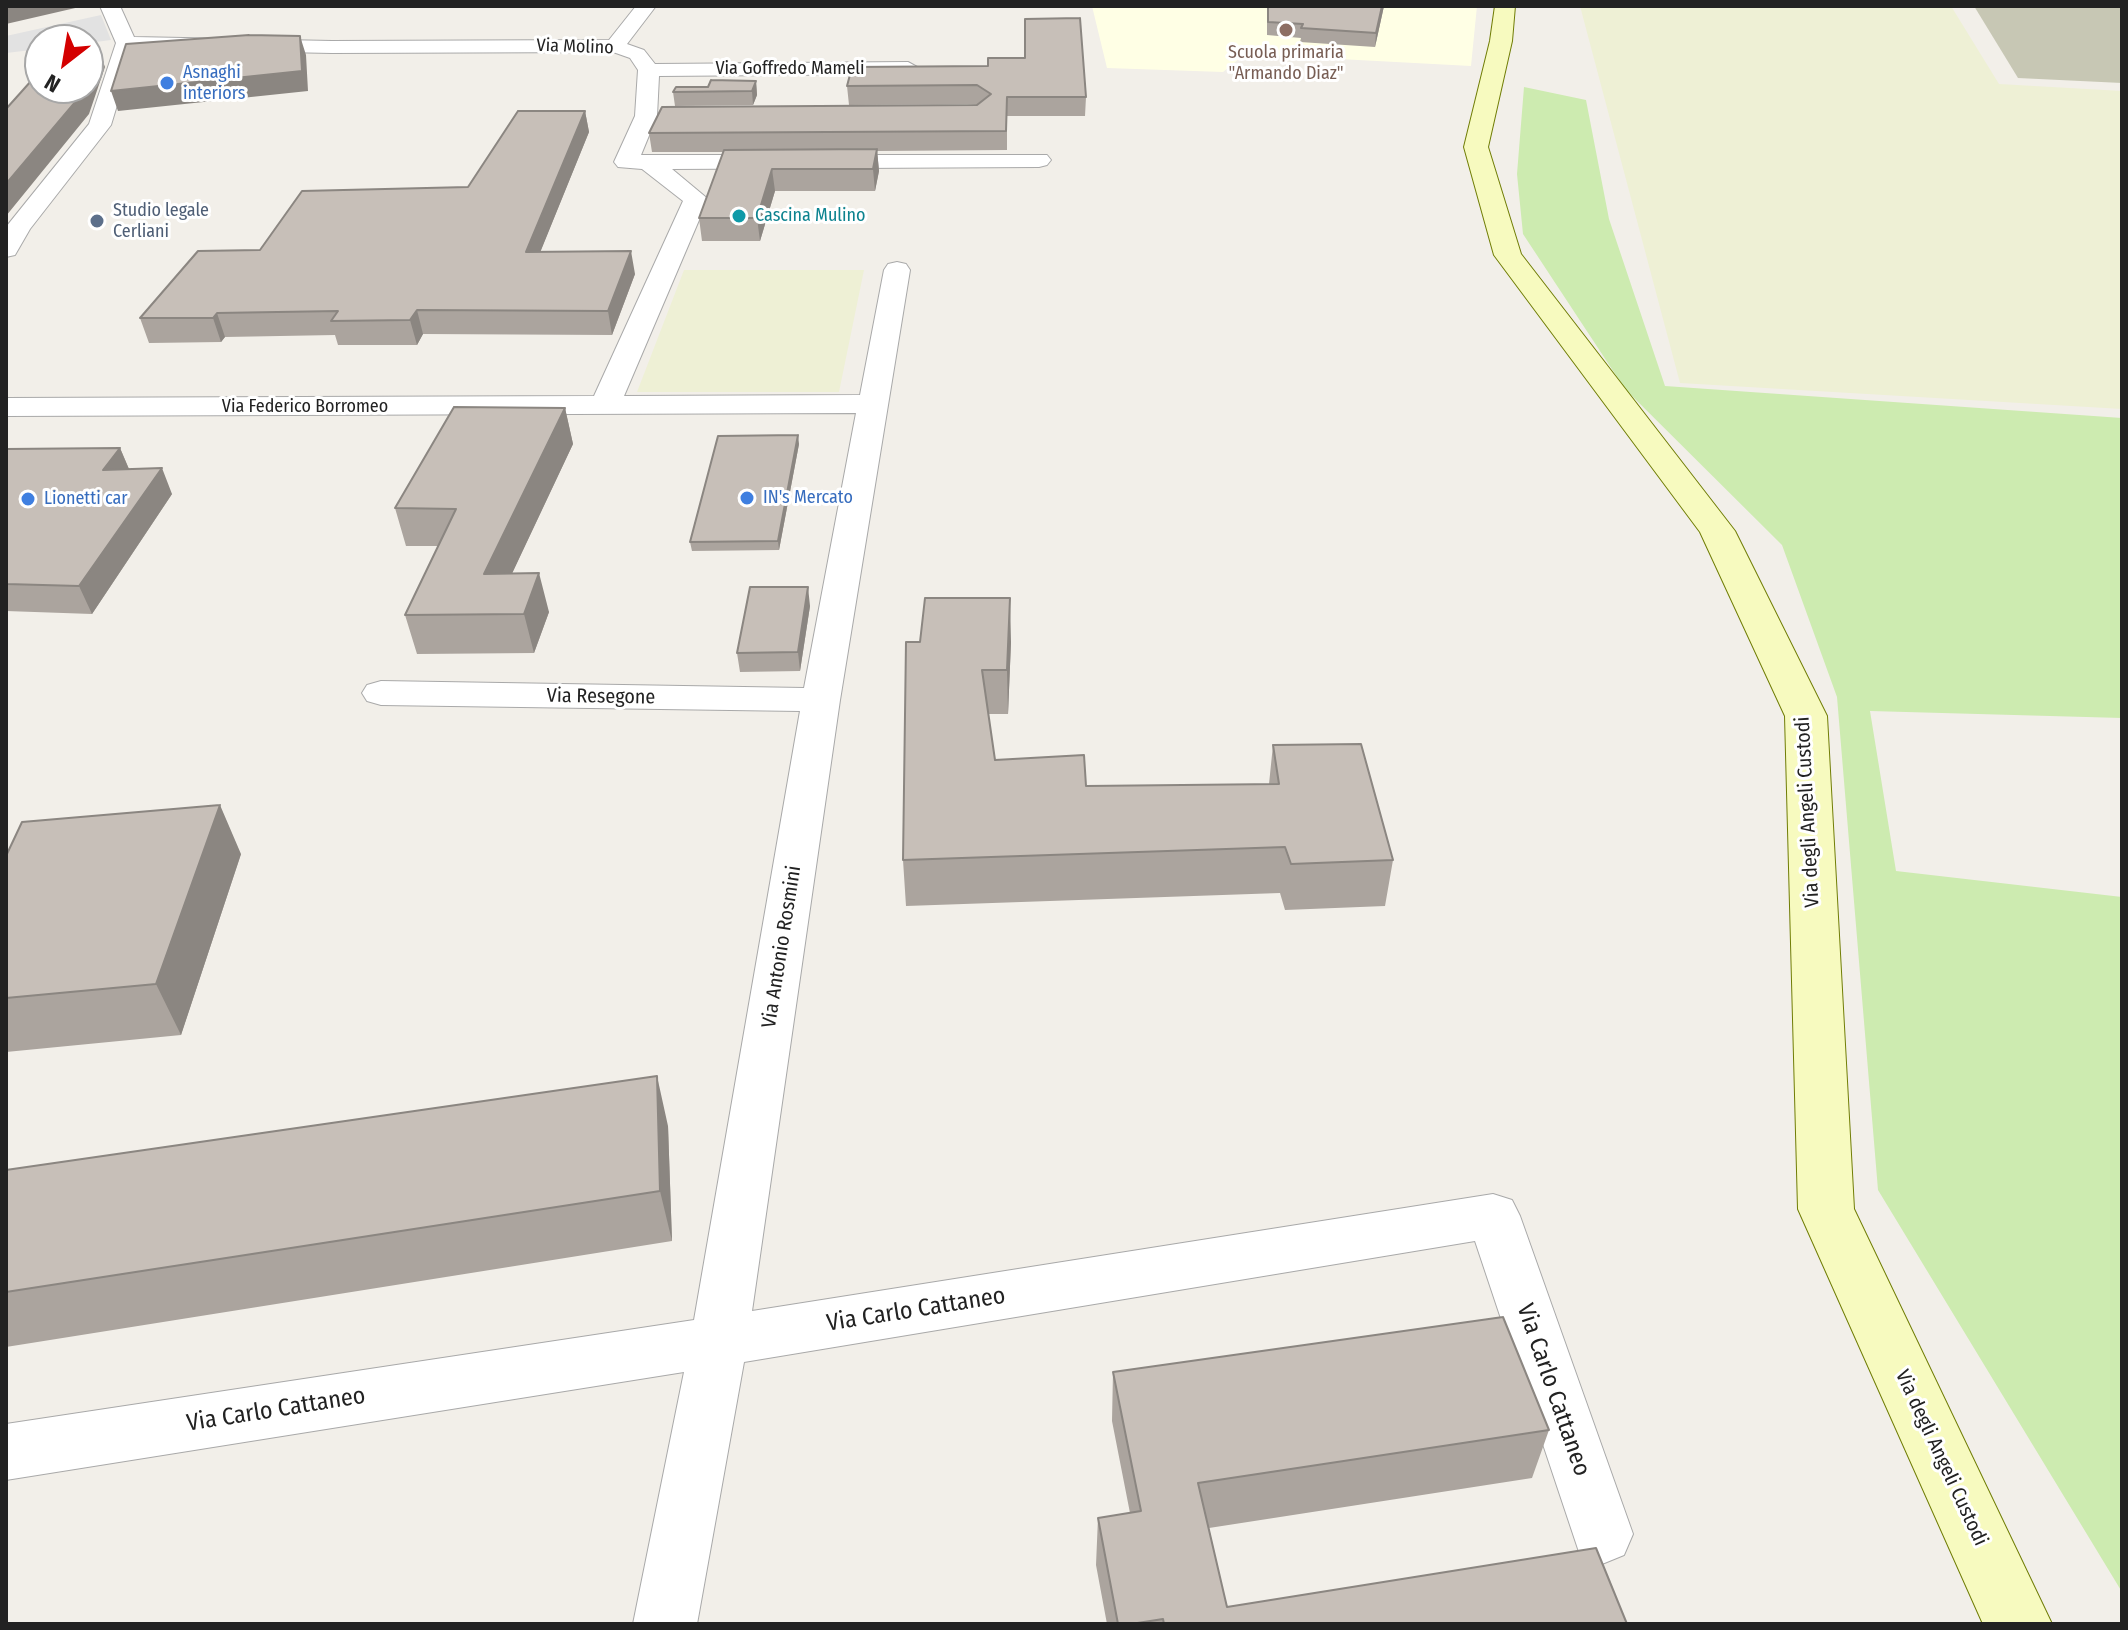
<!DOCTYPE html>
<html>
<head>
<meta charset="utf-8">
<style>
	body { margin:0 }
	#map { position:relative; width:2128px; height:1630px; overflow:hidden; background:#f2efe9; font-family:"Fira Sans Condensed",sans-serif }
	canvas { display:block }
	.frame { position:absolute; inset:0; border:8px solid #222; pointer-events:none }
	.north { position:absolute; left:24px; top:24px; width:80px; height:80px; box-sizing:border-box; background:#fff; border:2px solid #a7a7a7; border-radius:50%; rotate:211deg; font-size:22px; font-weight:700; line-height:32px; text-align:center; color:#222 }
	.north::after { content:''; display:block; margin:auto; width:28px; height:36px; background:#d40000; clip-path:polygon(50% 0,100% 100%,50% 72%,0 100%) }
</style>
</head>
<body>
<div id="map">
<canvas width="2128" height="1630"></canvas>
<div class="frame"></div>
<div class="north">N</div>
</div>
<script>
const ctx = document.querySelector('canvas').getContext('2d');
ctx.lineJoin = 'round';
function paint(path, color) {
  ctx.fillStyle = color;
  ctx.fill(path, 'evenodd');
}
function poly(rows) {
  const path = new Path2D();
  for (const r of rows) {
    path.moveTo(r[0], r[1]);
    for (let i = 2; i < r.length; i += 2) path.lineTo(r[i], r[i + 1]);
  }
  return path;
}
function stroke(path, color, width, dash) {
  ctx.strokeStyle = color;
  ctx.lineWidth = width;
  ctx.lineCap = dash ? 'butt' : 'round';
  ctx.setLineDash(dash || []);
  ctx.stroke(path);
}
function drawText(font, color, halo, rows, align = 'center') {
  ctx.font = font + ' "Fira Sans Condensed",sans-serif';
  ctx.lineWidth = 6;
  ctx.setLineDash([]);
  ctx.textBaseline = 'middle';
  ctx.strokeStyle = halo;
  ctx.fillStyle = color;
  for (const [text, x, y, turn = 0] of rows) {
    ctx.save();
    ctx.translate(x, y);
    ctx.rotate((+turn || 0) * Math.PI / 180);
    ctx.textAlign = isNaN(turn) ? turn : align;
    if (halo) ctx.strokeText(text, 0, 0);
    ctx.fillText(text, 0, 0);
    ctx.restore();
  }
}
const education = poly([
	[1092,6,1477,6,1471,66,1245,54,1223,72,1107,68]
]);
const construction = poly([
	[1974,6,2122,6,2122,83,2018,78]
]);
const farmland = poly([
	[1580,6,1951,6,1999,84,2122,91,2122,409,1680,383],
	[684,270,864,270,839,392,637,392]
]);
const grass = poly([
	[1524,87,1586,100,1609,219,1665,386,2122,418,2122,718,1870,711,1896,871,2122,897,2122,1592,1878,1190,1837,697,1782,545,1625,389,1523,234,1517,174]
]);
const parking = poly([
	[101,15,111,40,88,43,88,40,40,40,40,49,6,53,6,36]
]);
const street = poly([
	[100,6,120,6,134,37,332,41,609,40,636,6,656,6,627,44,644,50,655,64,908,62,919,68,908,74,659,76,657,116,641,155,1047,155,1051,160,1047,165,1039,167,672,169,708,199,624,396,860,395,884,270,888,264,897,262,906,264,910,270,840,700,752,1311,1493,1194,1512,1200,1520,1216,1633,1534,1624,1555,1602,1564,1580,1555,1475,1241,744,1362,697,1624,633,1624,684,1372,6,1480,6,1424,694,1320,800,711,381,705,367,701,362,693,367,685,381,681,804,688,856,413,6,416,6,398,594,396,683,201,642,169,618,167,614,162,635,116,638,70,630,58,613,52,332,53,134,49,111,125,30,229,15,255,6,257,6,227,89,124,116,43,100,6]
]);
const secondary = poly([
	[1495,6,1515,6,1512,41,1488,147,1521,254,1735,531,1827,716,1854,1209,2052,1624,1983,1624,1798,1209,1785,716,1700,532,1494,255,1464,147,1490,41,1495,6]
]);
const wall = poly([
	[1267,6,1384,6,1375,47,1300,42,1301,38,1267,35],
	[852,67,1086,97,1085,116,1007,116,1007,150,877,151,879,171,875,191,775,191,760,241,702,241,699,218,724,152,652,152,649,133,978,104,849,105,847,86],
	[756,81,757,95,753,105,675,106,673,92],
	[585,111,589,132,540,252,635,274,612,335,423,334,417,345,338,345,335,335,225,337,221,342,149,343,140,318,260,250,468,187],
	[565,408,573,444,512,573,549,612,534,653,417,654,405,615,438,546,406,546,395,508],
	[799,444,779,550,692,551,690,542],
	[120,448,129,469,172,494,92,614,6,611,6,449],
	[810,606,800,671,740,672,737,653],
	[906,642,1011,642,1008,714,988,714,995,760,1086,786,1269,784,1273,745,1393,860,1385,906,1285,910,1280,893,906,906,903,860],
	[241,854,181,1035,6,1052,6,856],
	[668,1126,672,1241,6,1347,6,1170],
	[1113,1372,1549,1430,1532,1478,1209,1528,1227,1607,1627,1624,1107,1624,1096,1565,1098,1518,1130,1513,1112,1421]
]);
const shadedWall = poly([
	[10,6,84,6,6,24,6,7],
	[1382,6,1384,6,1375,47,1376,33],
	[300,36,306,55,308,91,118,111,111,91],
	[98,48,105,67,89,114,6,216,6,184,84,88,88,88,88,77],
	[756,81,757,95,753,105,752,91],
	[585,111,589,132,531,275,526,252],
	[877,149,879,171,875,191,873,169],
	[772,169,775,191,760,241,757,218],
	[631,251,635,274,612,335,608,311],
	[417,310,423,334,417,345,410,320],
	[217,313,225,337,221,342,213,318],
	[565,408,573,444,494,612,484,574],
	[798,435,799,444,779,550,778,541],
	[120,448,131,474,103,470],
	[162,468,172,494,92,614,79,586],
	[539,573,549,612,534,653,524,614],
	[808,587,810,606,800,671,798,652],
	[1010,598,1011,642,1008,714,1007,670],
	[220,805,241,854,181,1035,156,984],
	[657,1076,668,1126,672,1241,660,1191]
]);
const building = poly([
	[1268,6,1382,6,1376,33,1301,28,1303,24,1268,22,1268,6],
	[1080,18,1086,97,1007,97,1006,131,649,133,662,107,977,105,991,94,977,85,847,86,852,67,988,66,988,58,1025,58,1025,19,1080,18],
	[249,35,300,36,302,71,111,91,126,44,249,35],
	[98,48,88,77,88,49,98,48],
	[40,71,40,88,84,88,82,94,6,184,6,109,40,71],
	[711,80,756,81,752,91,673,92,676,87,708,87,711,80],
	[518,111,585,111,526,252,631,251,608,311,417,310,410,320,331,321,338,311,217,313,213,318,140,318,198,251,260,250,302,191,468,187,518,111],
	[877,149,873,169,772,169,757,218,699,218,724,150,877,149],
	[454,407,565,408,484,574,539,573,524,614,405,615,456,509,395,508,454,407],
	[798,435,778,541,690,542,718,436,798,435],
	[120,448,103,470,162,468,79,586,6,584,6,449,120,448],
	[750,587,808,587,798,652,737,653,750,587],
	[925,598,1010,598,1007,670,982,670,995,760,1084,755,1086,786,1279,784,1273,745,1361,744,1393,860,1291,864,1285,847,903,860,906,642,920,642,925,598],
	[220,805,156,984,6,998,6,856,22,822,220,805],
	[657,1076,660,1191,6,1292,6,1170,657,1076],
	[1503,1317,1549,1430,1198,1483,1227,1607,1596,1548,1627,1624,1164,1624,1163,1619,1131,1624,1118,1624,1098,1518,1141,1511,1113,1372,1503,1317]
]);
const markers = [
	[1286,30,8,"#8d6e63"],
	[167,83,8,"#3f7fe0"],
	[739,216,8,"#0f9aa8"],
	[97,221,8,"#5c6f8a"],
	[747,498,8,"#3f7fe0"],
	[28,499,8,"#3f7fe0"]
];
const farStreetnames = [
	["Via Molino",575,47,2],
	["Via Goffredo Mameli",790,69],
	["Via Federico Borromeo",305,407]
];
const farEducationnames = [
	["Scuola primaria",1286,53],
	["\"Armando Diaz\"",1286,74]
];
const farShopnames = [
	["Asnaghi",183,73],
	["interiors",183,94],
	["IN's Mercato",763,498],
	["Lionetti car",44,499]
];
const farServicenames = [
	["Studio legale",113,211],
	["Cerliani",113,232]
];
const farCulturenames = [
	["Cascina Mulino",755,216]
];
const streetNames = [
	["Via Resegone",601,697,1],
	["Via degli Angeli Custodi",1808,812,-93],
	["Via Antonio Rosmini",782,947,-81],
	["Via degli Angeli Custodi",1941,1458,65]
];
const nearStreetnames = [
	["Via Carlo Cattaneo",916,1310,-9],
	["Via Carlo Cattaneo",1553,1390,71],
	["Via Carlo Cattaneo",276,1410,-9]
];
paint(education, '#ffffe5');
paint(construction, '#c7c7b4');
paint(farmland, '#eef0d5');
paint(grass, '#cdebb0');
paint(parking, '#e2e2e2');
stroke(street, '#a9a9a9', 2);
stroke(secondary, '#707d05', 2);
paint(street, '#fff');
paint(secondary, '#f7fabf');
paint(wall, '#aba49e');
paint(shadedWall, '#8b8681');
paint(building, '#c7bfb8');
stroke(building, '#8b8681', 2);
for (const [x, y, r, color] of markers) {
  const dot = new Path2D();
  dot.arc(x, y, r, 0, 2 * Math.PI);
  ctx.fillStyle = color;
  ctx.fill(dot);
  stroke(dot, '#fff', 3);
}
drawText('18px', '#222', '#fff', farStreetnames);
drawText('18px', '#785e54', '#fff', farEducationnames);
drawText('18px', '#366cbe', '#fff', farShopnames, 'left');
drawText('18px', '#4e5e75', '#fff', farServicenames, 'left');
drawText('18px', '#0d838f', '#fff', farCulturenames, 'left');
drawText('20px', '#222', '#fff', streetNames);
drawText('24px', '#222', '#fff', nearStreetnames);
</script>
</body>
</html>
